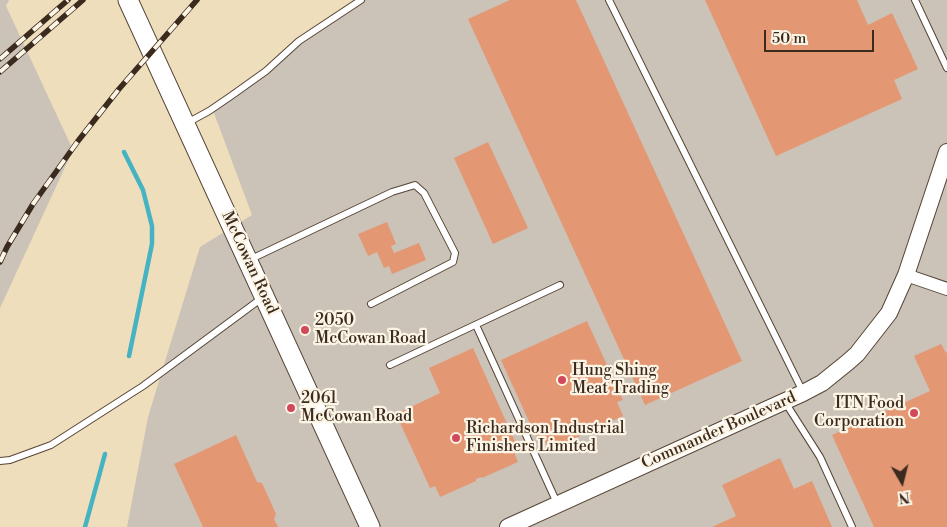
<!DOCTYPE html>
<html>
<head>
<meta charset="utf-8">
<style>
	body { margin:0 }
	#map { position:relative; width:947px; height:527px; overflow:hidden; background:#eedebc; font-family:"Libre Bodoni",serif }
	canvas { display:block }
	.north { position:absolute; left:877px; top:457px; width:50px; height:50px; -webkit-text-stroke:4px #fcf5e5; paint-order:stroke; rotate:172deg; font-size:14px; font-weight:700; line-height:20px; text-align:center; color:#3b2a1e }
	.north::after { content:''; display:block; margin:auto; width:18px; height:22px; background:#3b2a1e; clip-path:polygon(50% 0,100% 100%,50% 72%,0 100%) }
	.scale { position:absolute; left:764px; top:30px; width:110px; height:22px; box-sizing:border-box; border:2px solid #3b2a1e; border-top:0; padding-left:6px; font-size:15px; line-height:18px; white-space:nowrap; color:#3b2a1e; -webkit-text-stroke:4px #fcf5e5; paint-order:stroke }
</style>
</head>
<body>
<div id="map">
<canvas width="947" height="527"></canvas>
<div class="north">N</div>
<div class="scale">50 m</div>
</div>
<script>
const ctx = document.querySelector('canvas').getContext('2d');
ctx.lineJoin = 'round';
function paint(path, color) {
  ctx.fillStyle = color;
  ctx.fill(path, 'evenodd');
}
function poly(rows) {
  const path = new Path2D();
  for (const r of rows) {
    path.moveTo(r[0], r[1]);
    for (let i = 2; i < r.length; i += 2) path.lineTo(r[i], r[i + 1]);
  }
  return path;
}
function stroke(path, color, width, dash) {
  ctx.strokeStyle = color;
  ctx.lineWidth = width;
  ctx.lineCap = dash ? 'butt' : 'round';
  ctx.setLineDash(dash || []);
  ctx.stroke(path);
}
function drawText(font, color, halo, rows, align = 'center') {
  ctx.font = font + ' "Libre Bodoni",serif';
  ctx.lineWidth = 4.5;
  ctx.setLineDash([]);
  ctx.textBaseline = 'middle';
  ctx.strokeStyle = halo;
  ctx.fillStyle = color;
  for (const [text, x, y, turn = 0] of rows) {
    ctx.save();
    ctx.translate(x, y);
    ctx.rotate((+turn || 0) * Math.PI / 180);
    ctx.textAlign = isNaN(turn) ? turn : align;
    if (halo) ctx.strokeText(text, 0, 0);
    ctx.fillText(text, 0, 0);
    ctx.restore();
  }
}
const industrial = poly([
	[0,0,9,0,6,6,73,150,0,308],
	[362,0,947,0,947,527,127,527,148,417,200,247,252,215,211,105]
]);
const stream = poly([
	[124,152,143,190,152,226,152,244,129,356],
	[85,527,105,454]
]);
const building = poly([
	[510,0,576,0,742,361,645,405,468,19],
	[705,0,857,0,868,25,892,13,918,69,894,80,902,99,776,156],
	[488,142,528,228,493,244,454,158],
	[387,222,396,244,391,246,394,253,419,243,426,260,392,274,389,266,384,268,377,252,368,256,358,234],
	[587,321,623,400,617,402,623,416,593,430,590,423,580,428,577,421,574,422,580,436,549,450,543,436,537,439,501,360],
	[941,344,946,353,947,352,947,527,874,527,832,435,930,391,914,356],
	[473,348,518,448,513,450,518,462,482,478,481,477,476,479,476,481,440,497,435,486,430,488,396,414,440,393,429,368],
	[236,435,257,482,262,483,276,514,274,519,278,527,203,527,174,464],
	[780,458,794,489,812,481,832,527,712,527,736,516,722,485]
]);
const service = poly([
	[609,0,803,392],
	[915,0,947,68],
	[187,123,209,111,231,96,266,71,299,41,361,0],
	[249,260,392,192,415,185,424,193,455,253,453,262,371,304],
	[476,325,557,503],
	[390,365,560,285],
	[785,402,820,457,852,527],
	[0,461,10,460,51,445,143,386,262,298]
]);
const minor = poly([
	[906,275,947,289]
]);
const tertiary = poly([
	[508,527,803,393,822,383,848,362,857,354,889,313,906,275,947,152]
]);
const secondary = poly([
	[128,0,370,527]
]);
const rail = poly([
	[0,59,68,0],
	[0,72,83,0],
	[0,262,7,247,33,204,78,141,119,89,197,0]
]);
const markers = [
	[305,330,5,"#d1495b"],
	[562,380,5,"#d1495b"],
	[291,408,5,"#d1495b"],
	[914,413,5,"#d1495b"],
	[456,438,5,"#d1495b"]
];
const streetNames = [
	["McCowan Road",249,263,65],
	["Commander Boulevard",719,431,-24]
];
const poiNames = [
	["2050",315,321],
	["McCowan Road",315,339],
	["Hung Shing",572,371],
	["Meat Trading",572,389],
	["2061",301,399],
	["McCowan Road",301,417],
	["ITN Food",904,404,"right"],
	["Corporation",904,422,"right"],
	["Richardson Industrial",466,429],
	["Finishers Limited",466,447]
];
paint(industrial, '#cbc2b8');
stroke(stream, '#46b3c2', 4.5);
paint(building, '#e49773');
stroke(service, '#564536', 8);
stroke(minor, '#564536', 14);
stroke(tertiary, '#564536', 18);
stroke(secondary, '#564536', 21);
stroke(service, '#fff', 6);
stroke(minor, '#fff', 12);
stroke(tertiary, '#fff', 16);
stroke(secondary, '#fff', 19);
stroke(rail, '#3b2a1e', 5.5);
stroke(rail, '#fcf5e5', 4, [11]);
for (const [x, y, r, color] of markers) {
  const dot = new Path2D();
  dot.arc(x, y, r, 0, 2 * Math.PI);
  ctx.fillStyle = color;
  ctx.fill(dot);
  stroke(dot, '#fcf5e5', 2);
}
drawText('16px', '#3b2a1e', '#fcf5e5', streetNames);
drawText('16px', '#3b2a1e', '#fcf5e5', poiNames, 'left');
</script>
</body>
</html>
